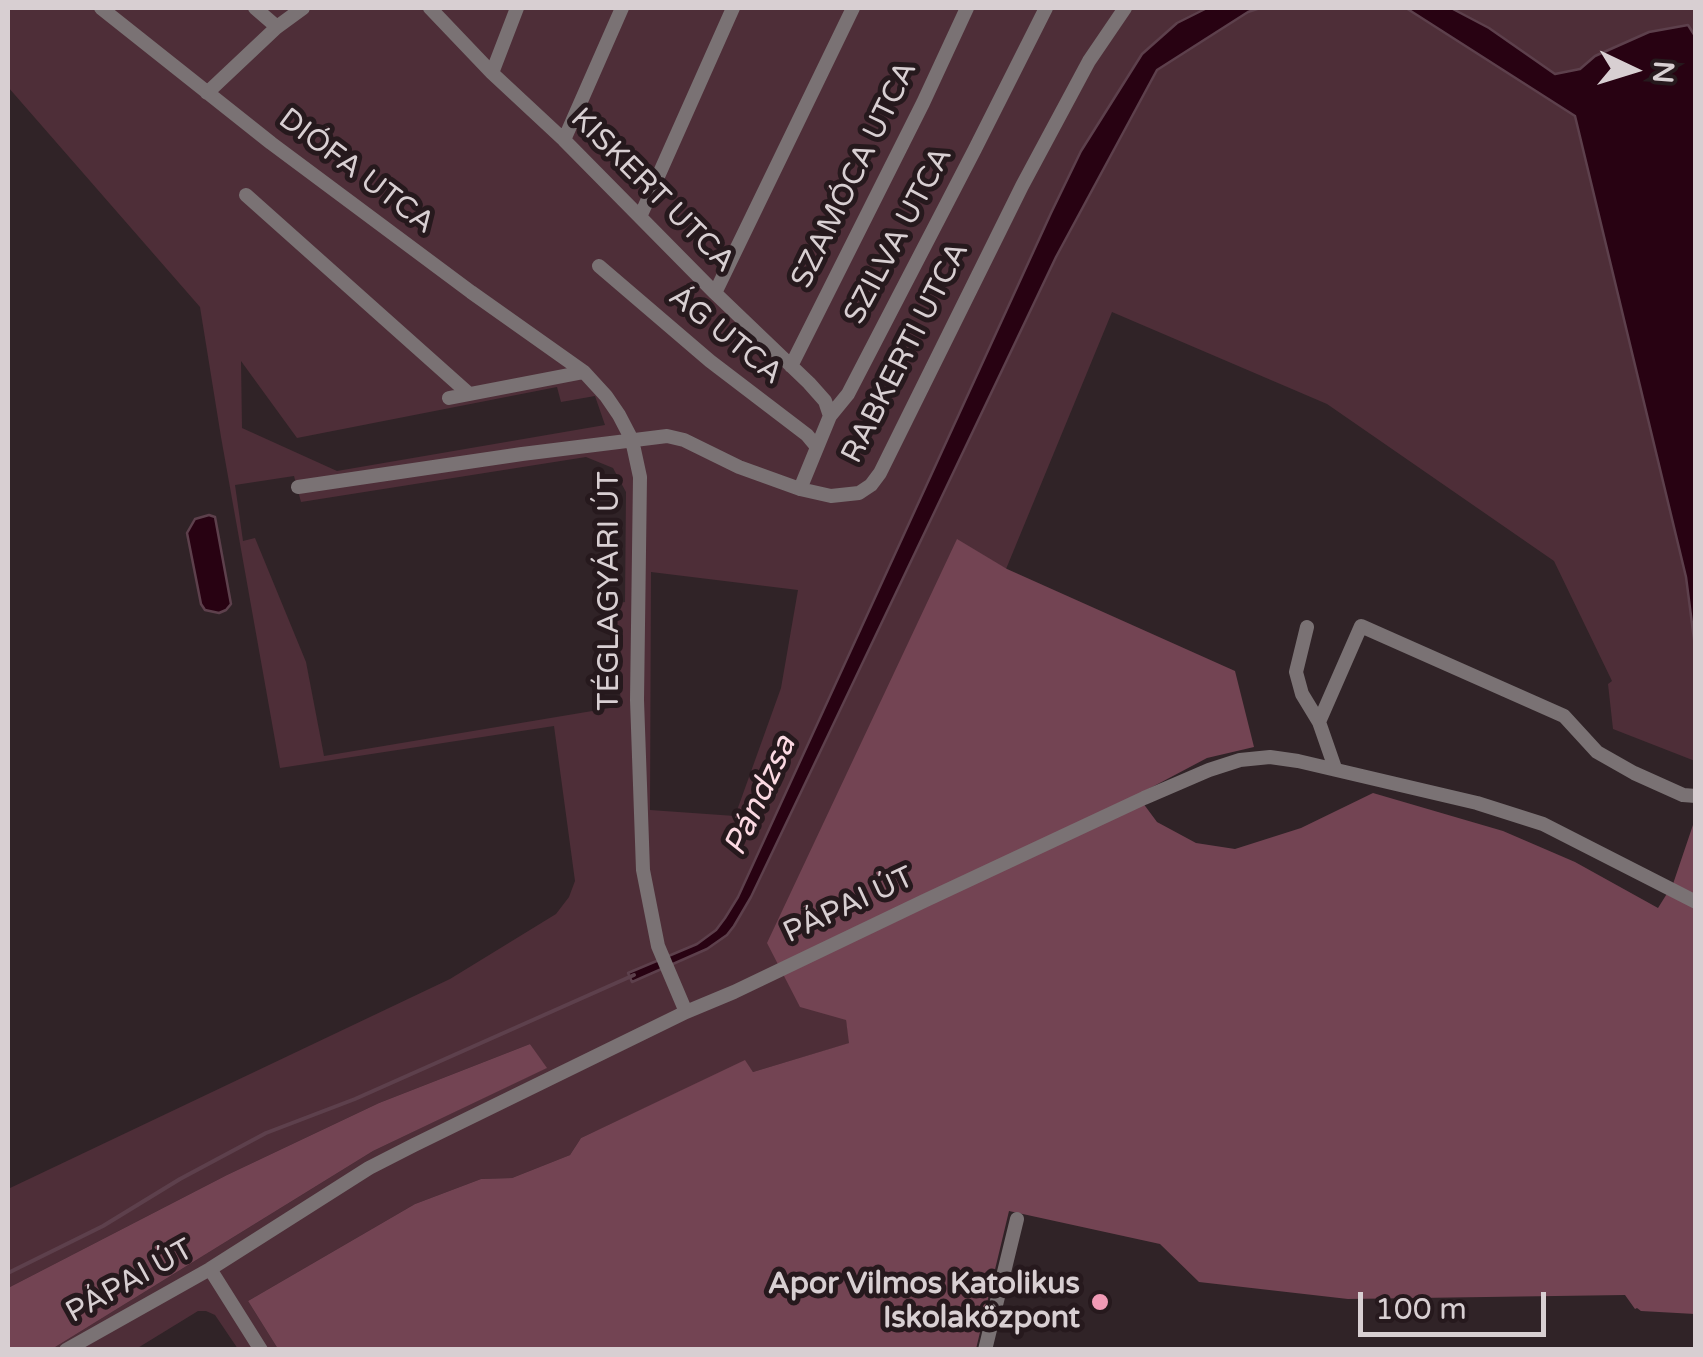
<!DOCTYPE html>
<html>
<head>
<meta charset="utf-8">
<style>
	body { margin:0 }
	#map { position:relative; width:1703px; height:1357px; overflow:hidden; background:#302327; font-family:"Varela Round",sans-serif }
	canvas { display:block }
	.frame { position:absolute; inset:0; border:10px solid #d8cfd2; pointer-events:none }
	.north { position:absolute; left:1583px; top:20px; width:100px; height:100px; -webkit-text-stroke:8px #26191d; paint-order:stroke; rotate:94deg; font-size:28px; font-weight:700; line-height:40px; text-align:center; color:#d8cfd2 }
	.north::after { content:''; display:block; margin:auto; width:35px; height:45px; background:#d8cfd2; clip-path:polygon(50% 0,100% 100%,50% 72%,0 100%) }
	.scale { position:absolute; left:1358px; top:1292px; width:188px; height:45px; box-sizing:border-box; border:5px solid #d8cfd2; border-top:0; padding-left:12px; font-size:30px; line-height:35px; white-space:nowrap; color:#d8cfd2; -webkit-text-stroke:8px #26191d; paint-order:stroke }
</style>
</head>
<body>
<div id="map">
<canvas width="1703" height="1357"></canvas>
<div class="frame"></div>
<div class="north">N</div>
<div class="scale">100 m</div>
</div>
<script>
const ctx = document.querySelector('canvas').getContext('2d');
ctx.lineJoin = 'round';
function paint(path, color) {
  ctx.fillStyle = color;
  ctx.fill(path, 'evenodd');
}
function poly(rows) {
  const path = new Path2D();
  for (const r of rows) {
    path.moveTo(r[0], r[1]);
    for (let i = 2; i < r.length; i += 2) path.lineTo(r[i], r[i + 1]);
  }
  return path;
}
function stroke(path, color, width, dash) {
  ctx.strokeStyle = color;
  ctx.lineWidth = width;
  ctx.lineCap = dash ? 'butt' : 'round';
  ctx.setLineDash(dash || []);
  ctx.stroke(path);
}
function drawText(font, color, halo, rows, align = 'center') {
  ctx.font = font + ' "Varela Round",sans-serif';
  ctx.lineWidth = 10;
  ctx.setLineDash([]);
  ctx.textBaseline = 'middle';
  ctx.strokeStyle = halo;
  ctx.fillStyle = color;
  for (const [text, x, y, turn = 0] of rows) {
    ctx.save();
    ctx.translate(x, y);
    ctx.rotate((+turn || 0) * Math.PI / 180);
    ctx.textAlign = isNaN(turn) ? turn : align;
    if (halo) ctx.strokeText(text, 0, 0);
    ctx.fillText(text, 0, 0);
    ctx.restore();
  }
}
const green = poly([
	[8,8,1207,8,1177,23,1020,283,738,897,725,918,716,930,697,944,629,972,633,981,707,949,742,914,1056,257,1157,70,1248,12,1260,8,1406,8,1575,116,1686,577,1696,647,1695,761,1613,729,1608,684,1612,681,1554,561,1327,404,1112,312,1006,569,957,540,846,1020,850,1043,753,1072,745,1061,581,1138,570,1155,512,1178,481,1179,415,1204,248,1301,278,1349,238,1349,215,1315,206,1311,198,1311,136,1349,52,1349,373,1151,546,1068,530,1044,379,1103,227,1175,8,1288,8,1189,450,979,556,914,569,897,575,881,554,726,280,768,221,437,200,307,8,87],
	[241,361,297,438,557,387,561,402,595,396,605,425,337,471,242,428],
	[586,457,613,468,626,492,625,602,606,605,622,706,324,756,306,662,255,538,243,541,235,485,294,476,301,502],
	[651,572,798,590,781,688,735,816,650,810],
	[1451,8,1695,8,1695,36,1687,25,1649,32,1595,56,1580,69,1555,74,1489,28]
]);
const forest = poly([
	[957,539,1007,569,1235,671,1254,747,1207,758,1137,795,1157,822,1196,843,1235,849,1301,828,1373,793,1503,831,1575,862,1658,908,1673,884,1695,819,1695,1314,1641,1311,1637,1308,1635,1309,1625,1295,1348,1299,1199,1282,1160,1244,1009,1211,976,1349,278,1349,248,1301,415,1204,481,1179,512,1178,570,1155,581,1138,745,1060,753,1072,849,1043,846,1020,800,1007,767,943],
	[530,1044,547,1068,373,1151,52,1349,8,1349,8,1288,227,1175,379,1103]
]);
const water = poly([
	[1207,8,1260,8,1248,12,1157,70,1056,257,751,897,734,926,727,935,707,949,632,982,628,973,697,944,716,930,725,918,738,897,1051,213,1081,151,1142,54,1177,23,1207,8],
	[1406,8,1451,8,1489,28,1555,74,1580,69,1595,56,1649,32,1688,25,1695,36,1695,647,1686,577,1575,116,1406,8],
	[209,515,215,517,231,604,226,610,219,613,205,610,201,604,187,533,195,519,209,515]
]);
const stream = poly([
	[8,1273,103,1226,180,1179,266,1133,355,1099,634,975]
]);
const street = poly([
	[101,8,271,143,471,292,584,372,606,396,619,415,632,440,640,477,637,700,643,870,658,946,686,1012],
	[255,8,277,27],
	[430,8,492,73,564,140,715,293,809,383,825,401,830,416],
	[492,73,517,8],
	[207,93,277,27,303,8],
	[564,140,622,8],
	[246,195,468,393],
	[640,217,733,8],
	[599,266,710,361,807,435,817,447],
	[715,293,853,8],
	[791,366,923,103,967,8],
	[449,398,584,372],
	[298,487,522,454,667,436,684,440,739,467,800,489,831,496,859,493,871,485,880,473,1022,186,1089,61,1125,8],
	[800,489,830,416,848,394,975,149,1046,8],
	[1307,627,1296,672,1302,694,1319,722,1335,768],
	[1319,722,1361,626,1564,716,1597,752,1634,773,1683,795,1696,796],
	[210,1269,261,1350],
	[66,1350,210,1269,369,1168,414,1145,686,1012,734,992,924,901,1144,798,1209,770,1240,760,1270,757,1298,761,1477,803,1543,824,1696,902],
	[985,1350,1017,1219]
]);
const markers = [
	[1100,1302,10,"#f09ab5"]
];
const streetNames = [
	["DIÓFA UTCA",356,172,37],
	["SZAMÓCA UTCA",855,175,-64],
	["KISKERT UTCA",652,191,45],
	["SZILVA UTCA",899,236,-62],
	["ÁG UTCA",725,336,39],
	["RABKERTI UTCA",906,353,-63],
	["TÉGLAGYÁRI ÚT",610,591,-90],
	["PÁPAI ÚT",849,906,-25],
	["PÁPAI ÚT",130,1282,-29]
];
const poiNames = [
	["Apor Vilmos Katolikus",1080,1285],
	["Iskolaközpont",1080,1319]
];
const waterNames = [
	["Pándzsa",761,796,-65]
];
paint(green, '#4e2e38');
paint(forest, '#734453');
paint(water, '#280212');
stroke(water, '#5d404c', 2.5);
stroke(stream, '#5d404c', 4);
stroke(street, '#7a7274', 14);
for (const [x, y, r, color] of markers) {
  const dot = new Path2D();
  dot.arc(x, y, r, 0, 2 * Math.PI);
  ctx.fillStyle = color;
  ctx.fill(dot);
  stroke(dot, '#26191d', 4);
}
drawText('30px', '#d8cfd2', '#26191d', streetNames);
drawText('bold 30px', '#d8cfd2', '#26191d', poiNames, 'right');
drawText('italic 32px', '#fbd9e2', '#26191d', waterNames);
</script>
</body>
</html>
